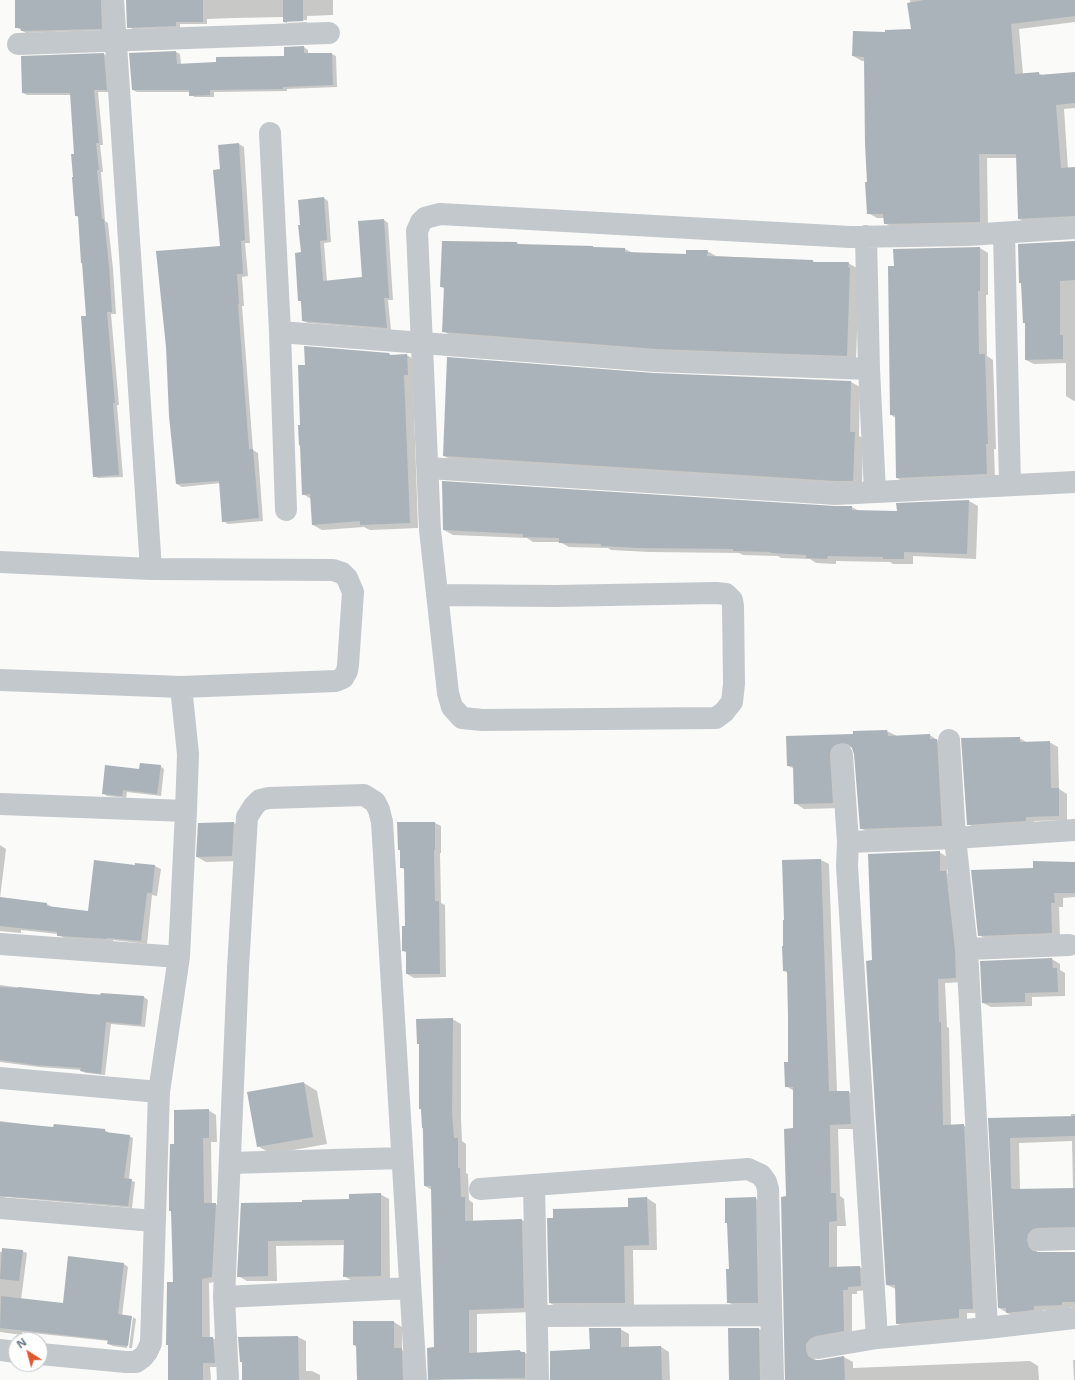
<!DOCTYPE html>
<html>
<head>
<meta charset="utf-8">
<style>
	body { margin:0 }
	#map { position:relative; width:1075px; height:1380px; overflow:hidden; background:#fafaf8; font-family:"Noto Sans",sans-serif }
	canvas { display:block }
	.north { position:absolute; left:8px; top:1332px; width:40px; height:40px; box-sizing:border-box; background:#fff; border:1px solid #c1c8cd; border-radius:50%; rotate:324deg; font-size:11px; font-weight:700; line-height:16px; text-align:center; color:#657683 }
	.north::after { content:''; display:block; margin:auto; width:14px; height:18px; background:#e4572e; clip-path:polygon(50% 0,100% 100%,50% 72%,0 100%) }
</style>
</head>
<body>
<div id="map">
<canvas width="1075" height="1380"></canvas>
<div class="north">N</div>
</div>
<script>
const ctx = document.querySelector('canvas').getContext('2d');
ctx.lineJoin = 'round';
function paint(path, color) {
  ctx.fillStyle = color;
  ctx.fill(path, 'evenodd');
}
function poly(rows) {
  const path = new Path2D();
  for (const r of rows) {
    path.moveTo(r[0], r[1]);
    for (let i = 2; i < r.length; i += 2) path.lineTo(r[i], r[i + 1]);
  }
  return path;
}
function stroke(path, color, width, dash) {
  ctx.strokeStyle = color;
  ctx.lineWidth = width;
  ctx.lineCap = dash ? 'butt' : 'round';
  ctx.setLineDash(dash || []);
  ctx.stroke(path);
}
const shadow = poly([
	[16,0,105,0,106,30,26,33,16,27],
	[127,0,333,0,333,15,307,16,307,20,287,21,287,23,307,22,307,23,289,24,284,22,284,17,234,18,207,19,207,24,180,24,180,28,133,29,128,27],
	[910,0,1075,0,1075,22,1019,29,1023,74,1039,73,1043,76,1075,73,1075,108,1064,109,1068,169,1075,168,1075,220,1027,223,1019,219,1017,158,987,158,988,226,893,228,885,223,884,218,877,218,868,213,865,61,862,61,853,56,913,30],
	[304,47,308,50,308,54,332,54,336,56,337,87,287,89,287,91,214,92,214,97,195,97,190,95,190,92,137,92,133,90,130,54,176,52,180,54,181,64,217,63,285,57],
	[104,54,108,57,110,92,98,92,103,145,100,145,103,172,101,172,105,221,108,223,113,269,116,314,111,314,119,405,117,405,123,477,98,478,94,476,87,317,79,217,76,216,75,155,71,95,27,95,23,93],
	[239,144,244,147,250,243,245,243,248,276,242,277,244,306,242,306,253,450,258,453,263,521,228,524,223,521,221,483,182,487,177,484,221,247,221,170],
	[324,198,328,201,331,242,324,243,327,282,363,278,359,222,384,220,388,223,393,300,388,300,391,330,308,323,303,321,302,302,299,300,302,253,301,226],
	[1075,241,1075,401,1074,401,1066,396,1066,363,1034,364,1026,360,1026,324,1024,322],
	[517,243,520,245,625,249,633,253,687,255,707,251,716,256,813,261,816,263,848,263,857,268,859,274,856,360,666,353,453,337,443,331,445,289,441,287],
	[980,248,988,253,988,295,986,295,987,356,993,360,996,449,994,449,995,478,905,483,897,478,896,418,891,415,896,267],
	[389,354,392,356,407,355,416,361,413,380,418,528,370,530,364,527,322,530,313,525,311,499,303,494,301,446,300,445,301,426],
	[654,374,851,382,860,387,859,436,863,438,862,485,453,461,444,456],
	[969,501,978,506,976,559,913,556,913,564,893,564,890,562,836,561,836,564,816,563,810,559,781,558,778,556,743,555,739,553,650,552,611,550,608,548,569,547,560,542,533,542,527,538,453,535,444,530,852,507,859,511,898,512,897,504],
	[887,731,897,736,930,735,939,741,950,830,870,834,861,828,855,754,853,748,851,747,844,750,842,808,804,809,795,803,795,769,788,766,854,735,854,732],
	[1019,738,1028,743,1049,742,1058,747,1059,789,1067,794,1067,820,1034,821,1034,825,976,829,968,824],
	[160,766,164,769,161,796,127,792,126,798,107,796,103,793,140,770],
	[234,823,243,828,241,861,206,862,197,857],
	[435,823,441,826,441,853,440,853,441,903,445,905,446,977,414,978,407,974,407,953,403,951,406,927,405,870,401,867,401,851,399,850],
	[0,845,6,849,0,898,47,904,52,907,89,912,136,866,136,864,155,866,161,869,157,896,152,895,147,944,113,940,113,942,64,938,58,934,21,930,21,933,0,931],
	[939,852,947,857,947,873,954,877,964,982,945,983,947,1027,949,1028,951,1126,963,1125,971,1130,981,1313,967,1313,967,1322,904,1328,897,1323,896,1289,887,1285,873,961],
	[821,860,829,864,837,1092,849,1092,857,1097,859,1129,838,1129,840,1196,844,1199,846,1226,837,1226,837,1268,860,1267,868,1272,869,1290,857,1291,857,1294,852,1294,852,1335,814,1356,816,1361,820,1361,844,1357,853,1362,853,1368,1030,1361,1038,1366,1039,1380,786,1380,787,1197,794,1129,794,1091,786,1086,789,1063,788,973,784,971],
	[1075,862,1075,897,1063,898,1063,907,1059,907,1060,937,988,940,979,935,1034,869],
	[1052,959,1060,964,1060,970,1065,973,1065,996,1032,997,1032,1006,991,1007,983,1003],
	[0,985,53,992,144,997,148,1000,145,1027,111,1024,105,1075,86,1073,81,1071,82,1070,39,1067,0,1062],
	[452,1019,461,1024,461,1118,462,1141,466,1144,466,1173,468,1174,469,1200,473,1203,473,1221,522,1220,530,1225,532,1312,477,1314,477,1353,520,1351,525,1353,533,1357,534,1380,429,1379,435,1348,432,1190,425,1186,422,1110,420,1109,420,1045,418,1043],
	[304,1083,317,1091,327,1144,271,1154,258,1146],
	[208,1110,216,1115,217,1142,211,1142,212,1204,215,1204,223,1208,220,1281,209,1283,210,1338,213,1338,221,1343,222,1367,210,1367,211,1380,169,1380,169,1346,168,1345,174,1283,175,1145],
	[1071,1114,1075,1114,1075,1231,1035,1246,1037,1252,1075,1253,1075,1307,1070,1307,1070,1310,1043,1310,1042,1315,1016,1318,999,1308,990,1119,1071,1117],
	[1072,1141,1073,1189,1020,1190,1019,1143],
	[0,1121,54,1128,105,1130,109,1133,129,1136,133,1138,129,1180,135,1182,132,1208,6,1197,0,1199],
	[380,1194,389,1199,390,1281,354,1282,344,1276,345,1245,276,1246,277,1281,247,1281,238,1276,241,1204,303,1203,350,1200],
	[647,1198,656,1204,657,1250,633,1250,634,1308,559,1308,550,1303,629,1208,629,1199],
	[755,1198,763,1203,766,1307,736,1307,728,1302],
	[22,1251,27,1253,21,1300,64,1305,124,1264,128,1267,122,1316,132,1317,131,1317,127,1348,113,1346,108,1344,109,1341,22,1332,22,1335,0,1332,0,1252],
	[133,1317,136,1319,132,1348,129,1348],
	[354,1322,394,1322,402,1327,402,1350,409,1354,411,1380,358,1380,357,1347,354,1345],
	[620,1329,629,1334,629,1348,661,1347,669,1352,670,1380,551,1380],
	[759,1329,767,1333,769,1380,730,1380],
	[298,1337,306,1341,306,1371,312,1371,320,1375,320,1380,243,1380,243,1363,241,1361],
	[1073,1360,1075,1360,1075,1380,1074,1380]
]);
const building = poly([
	[15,0,101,0,102,29,21,31,21,28,15,28],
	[126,0,203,0,203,22,176,22,176,26,127,28],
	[283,0,303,0,303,21,283,22],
	[924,0,1075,0,1075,16,1011,24,1015,74,1039,72,1039,75,1075,72,1075,103,1056,105,1061,168,1075,167,1075,216,1018,219,1016,154,979,154,980,222,884,224,883,214,867,214,865,182,867,182,865,144,864,57,852,56,853,31,885,32,885,30,911,29,907,3],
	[304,46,304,53,332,53,333,85,283,87,283,89,210,90,210,95,189,96,189,90,132,90,129,53,176,51,177,64,216,62,216,57,284,56,284,47],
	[104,53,107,90,94,90,99,143,96,143,99,170,97,170,102,219,104,219,109,266,112,312,107,312,115,403,113,403,119,475,93,477,81,316,86,316,82,263,81,263,78,216,75,216,72,177,73,177,71,154,74,154,70,93,22,93,21,56],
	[239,143,245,240,241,241,243,274,237,274,239,304,238,304,249,449,253,449,259,518,222,522,219,481,176,484,169,416,166,347,156,251,220,246,213,170,220,169,218,145],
	[324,197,327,240,320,241,323,281,362,277,358,221,384,219,389,298,384,298,387,328,302,321,301,301,298,301,295,253,301,252,298,225,300,225,298,200],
	[442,241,517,242,517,244,593,246,593,247,625,248,625,252,686,254,686,250,708,250,707,256,813,260,813,262,849,262,848,268,850,267,847,356,656,349,442,332,444,287,440,287],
	[1075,241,1075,280,1060,281,1060,335,1063,335,1063,359,1025,360,1025,323,1023,323,1021,283,1019,283,1018,244],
	[980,247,980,291,978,291,979,354,985,354,988,444,986,444,987,474,896,478,895,415,890,415,888,266,894,266,893,249],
	[304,346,389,353,390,355,407,354,408,375,404,375,410,523,360,525,360,521,312,525,310,494,302,495,300,445,299,446,298,425,300,425,298,365,305,365],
	[447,357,654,373,851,381,850,432,855,432,853,481,836,481,443,456],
	[442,481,835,506,852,506,852,510,897,511,896,503,969,500,967,554,904,552,904,559,883,559,883,557,828,556,827,559,806,558,806,555,771,553,771,552,733,551,733,549,640,548,601,546,601,544,559,543,559,538,523,537,523,534,443,530],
	[887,730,888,736,930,734,930,739,937,739,942,826,860,829,854,754,852,748,848,744,842,743,835,745,831,749,830,755,833,803,794,804,793,766,787,766,786,736,853,734,853,731],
	[1020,737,1020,742,1050,741,1051,788,1059,788,1059,816,1026,817,1026,821,967,825,961,738],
	[140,763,161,765,157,794,123,790,122,796,102,794,105,765,139,769],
	[234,822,232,856,196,857,198,823],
	[397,822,435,822,435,850,434,850,435,901,439,901,440,974,406,974,406,951,402,951,402,926,405,926,404,868,400,868,400,850,398,850],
	[940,851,940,871,946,871,955,950,956,978,938,979,939,1022,941,1022,943,1125,964,1124,973,1309,959,1309,959,1318,896,1324,895,1285,886,1285,866,961,872,960,868,854],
	[821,859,829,1091,849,1091,851,1124,830,1125,831,1193,836,1193,837,1221,829,1222,829,1267,860,1266,861,1286,848,1287,848,1290,843,1290,844,1331,816,1336,810,1339,806,1344,806,1350,808,1356,814,1360,820,1360,844,1356,845,1380,785,1380,781,1197,786,1196,786,1194,784,1129,793,1128,793,1087,785,1087,784,1062,788,1062,788,1016,787,971,783,971,782,946,783,946,783,920,784,920,782,860],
	[94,860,135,865,135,863,155,865,152,893,147,893,141,941,107,938,107,939,57,936,57,932,0,926,0,897,47,903,47,906,88,911],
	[1033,861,1075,862,1075,893,1054,893,1055,903,1051,903,1052,933,978,936,971,870,1033,868],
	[1052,958,1053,968,1057,968,1058,992,1025,993,1025,1002,982,1003,980,961],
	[0,987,18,988,18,987,100,995,101,993,144,996,141,1025,106,1022,101,1074,80,1071,81,1068,34,1065,0,1060],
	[453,1018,452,1113,454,1138,458,1138,458,1168,460,1168,461,1197,465,1197,465,1221,522,1219,524,1308,469,1310,469,1353,520,1350,520,1352,525,1352,525,1378,428,1380,427,1348,434,1347,431,1186,424,1186,423,1128,422,1128,421,1109,419,1109,419,1044,417,1044,416,1019],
	[304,1082,313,1137,257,1147,247,1092],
	[209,1109,209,1138,203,1138,204,1203,216,1203,212,1277,202,1279,202,1337,213,1337,215,1363,203,1363,203,1380,168,1380,168,1345,166,1345,167,1282,173,1282,172,1243,171,1211,169,1211,169,1183,170,1144,174,1144,174,1110],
	[1075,1116,1075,1136,1010,1138,1011,1188,1013,1189,1075,1188,1075,1227,1038,1228,1033,1229,1028,1234,1027,1240,1029,1247,1033,1251,1039,1252,1075,1252,1075,1302,1062,1302,1062,1305,1034,1306,1034,1310,1006,1313,1006,1308,998,1308,988,1118],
	[0,1122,53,1127,54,1124,105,1129,105,1132,130,1135,124,1178,132,1179,128,1206,0,1196],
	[381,1193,381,1276,343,1277,344,1240,268,1241,268,1276,237,1277,241,1203,302,1202,302,1200,349,1199,349,1194],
	[647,1197,649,1245,624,1246,625,1303,549,1303,547,1218,553,1218,553,1209,628,1207,628,1198],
	[756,1197,758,1303,727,1303,726,1269,729,1269,727,1223,725,1223,725,1198],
	[2,1248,23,1250,19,1281,0,1279],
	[68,1256,124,1263,118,1314,132,1316,128,1346,107,1344,108,1340,0,1328,1,1296,63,1303],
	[353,1321,394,1321,394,1348,402,1348,403,1380,357,1380,356,1345,353,1345],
	[589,1328,621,1328,621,1347,661,1346,662,1380,550,1380,550,1351,590,1349],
	[728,1328,759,1328,760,1380,729,1380],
	[298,1336,299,1380,242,1380,242,1362,240,1362,238,1337]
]);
const minor = poly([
	[113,0,151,569],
	[18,44,329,33],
	[270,133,280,332,286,510],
	[1004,233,1010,485],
	[866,236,869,369,875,492],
	[280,332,655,361,869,369],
	[428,468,836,494,1075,482],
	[0,562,151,569,333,570,342,573,347,578,353,592,348,665,347,671,343,678,336,681,181,687,0,680],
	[437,595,555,596,716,593,726,594,732,600,733,606,734,684,732,702,724,712,716,718,482,720,462,718,452,707,448,693,430,530,417,231,421,222,425,218,440,214,850,237,968,235,1075,228],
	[949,740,955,838,967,949,987,1328],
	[842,755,848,842,847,866,877,1338],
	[0,804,186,811],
	[848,842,955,838,1075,830],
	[0,944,179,957],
	[967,949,1069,945],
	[0,1078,159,1092],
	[230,1163,402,1158],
	[534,1185,538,1380],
	[480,1189,748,1169,761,1175,766,1182,768,1189,773,1380],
	[0,1208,154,1221],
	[1039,1240,1075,1239],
	[224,1297,410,1288],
	[537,1316,771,1315],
	[818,1348,877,1338,987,1328,1075,1318],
	[0,1350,16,1352],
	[40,1354,126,1362,136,1362,143,1357,147,1352,151,1343,159,1092,179,957,186,811,188,754,181,687],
	[228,1380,224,1297,238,968,247,817,254,806,260,800,269,798,364,795,375,802,379,810,382,822,416,1380]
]);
paint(shadow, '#0003');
paint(building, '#aab3b9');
stroke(minor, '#c3c8cc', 22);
</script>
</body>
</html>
